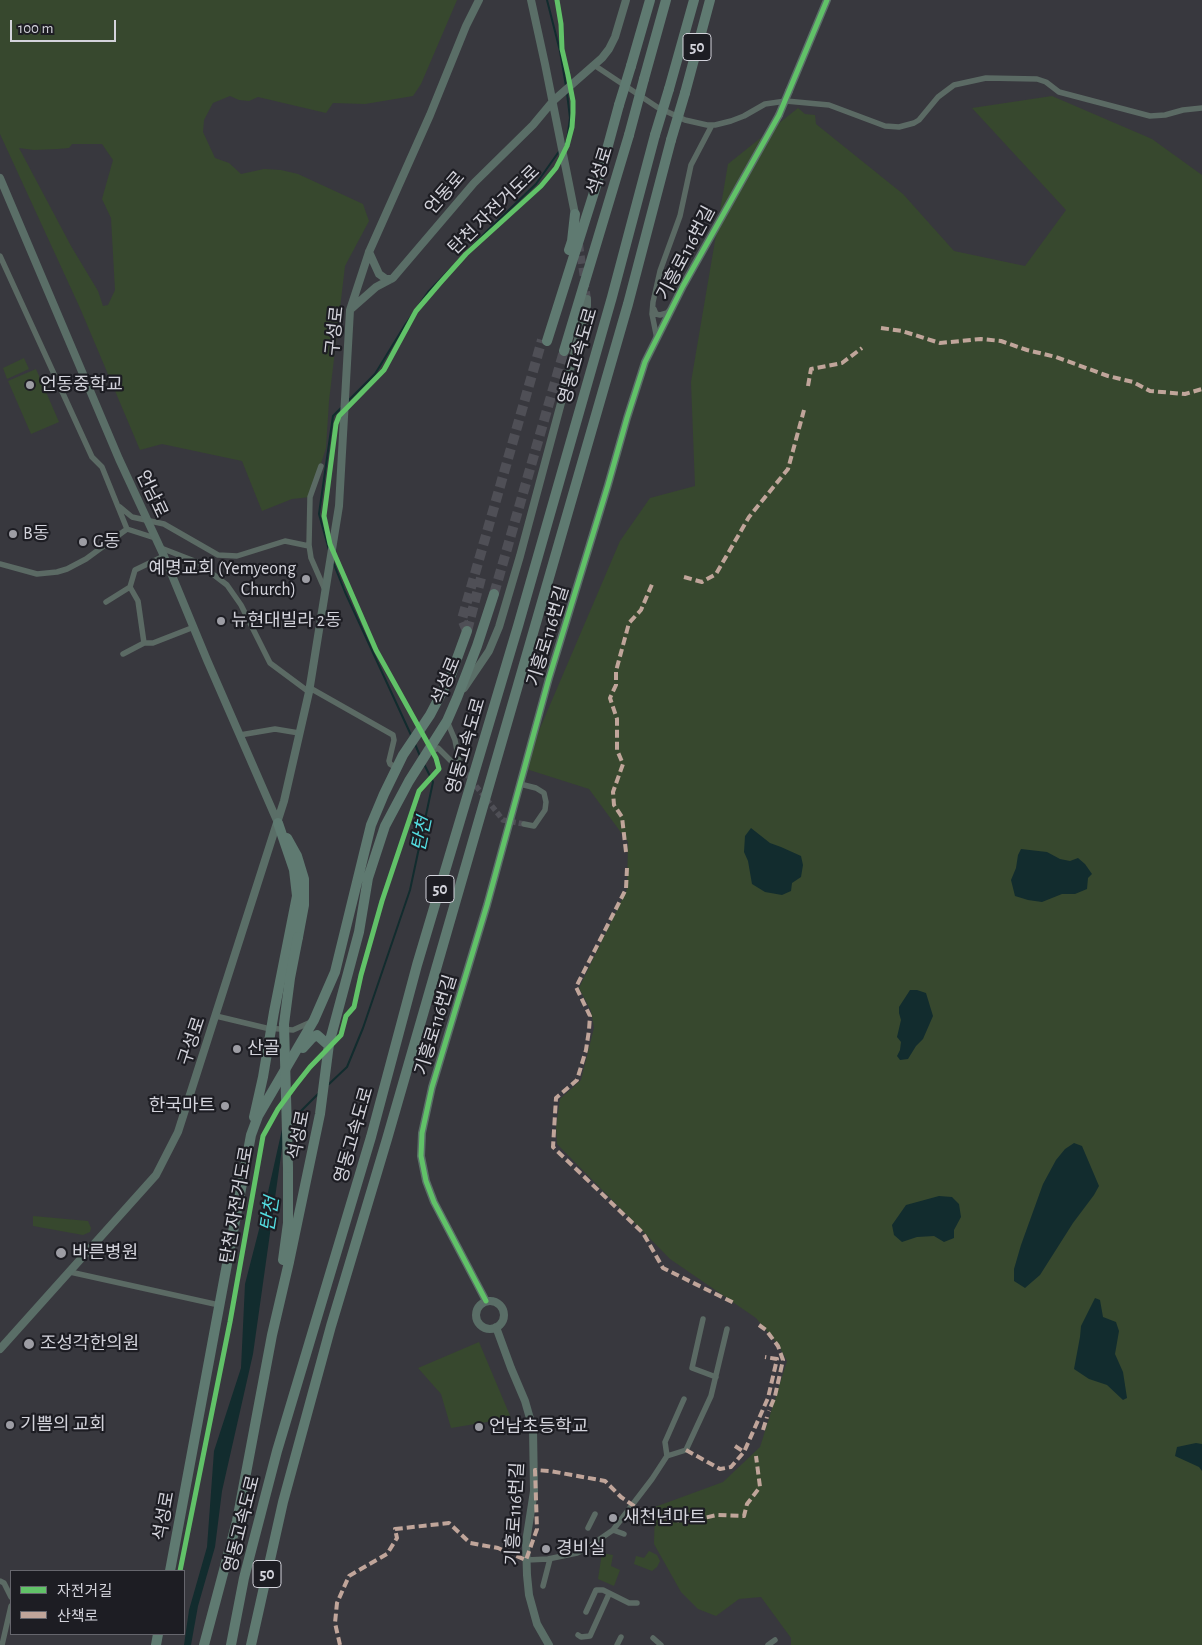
<!DOCTYPE html>
<html>
<head>
<meta charset="utf-8">
<style>
	body { margin:0 }
	#map { position:relative; width:1202px; height:1645px; overflow:hidden; background:#38383e; font-family:"Alegreya Sans","Noto Sans KR",sans-serif }
	canvas { display:block }
	.legend { position:absolute; left:10px; top:1570px; width:175px; height:65px; box-sizing:border-box; background:#1d1d23; border:1px solid #66666d; margin:0; padding:6px 9px; list-style:none; font-size:15px; color:#d3d3db }
	.legend li { display:flex; align-items:center; gap:10px; height:25px }
	.legend b { width:25px; border:1px solid #66666d }
	.scale { position:absolute; left:10px; top:20px; width:106px; height:22px; box-sizing:border-box; border:2px solid #d3d3db; border-top:0; padding-left:6px; font-size:15px; line-height:18px; white-space:nowrap; color:#d3d3db; -webkit-text-stroke:4px #1d1d23; paint-order:stroke }
</style>
</head>
<body>
<div id="map">
<canvas width="1202" height="1645"></canvas>
<ul class="legend">
<li><b style="height:6px;background:#61c268"></b>자전거길</li>
<li><b style="height:6px;background:#c0a59a"></b>산책로</li>
</ul>
<div class="scale">100 m</div>
</div>
<script>
const ctx = document.querySelector('canvas').getContext('2d');
ctx.lineJoin = 'round';
function paint(path, color) {
  ctx.fillStyle = color;
  ctx.fill(path, 'evenodd');
}
function poly(rows) {
  const path = new Path2D();
  for (const r of rows) {
    if (r.length === 3) {
      path.moveTo(r[0] + r[2], r[1]);
      path.arc(r[0], r[1], r[2], 0, 2 * Math.PI);
      continue;
    }
    path.moveTo(r[0], r[1]);
    for (let i = 2; i < r.length; i += 2) path.lineTo(r[i], r[i + 1]);
  }
  return path;
}
function stroke(path, color, width, dash) {
  ctx.strokeStyle = color;
  ctx.lineWidth = width;
  ctx.lineCap = dash ? 'butt' : 'round';
  ctx.setLineDash(dash || []);
  ctx.stroke(path);
}
function drawText(font, color, halo, rows, align = 'center') {
  ctx.font = font + ' "Alegreya Sans","Noto Sans KR",sans-serif';
  ctx.lineWidth = 4.5;
  ctx.setLineDash([]);
  ctx.textBaseline = 'middle';
  ctx.strokeStyle = halo;
  ctx.fillStyle = color;
  for (const [text, x, y, turn = 0] of rows) {
    ctx.save();
    ctx.translate(x, y);
    ctx.rotate((+turn || 0) * Math.PI / 180);
    ctx.textAlign = isNaN(turn) ? turn : align;
    if (halo) ctx.strokeText(text, 0, 0);
    ctx.fillText(text, 0, 0);
    ctx.restore();
  }
}
const green = poly([
	[0,0,457,0,421,84,413,96,365,104,333,103,326,113,258,97,249,101,239,100,230,96,213,103,204,120,203,132,215,158,229,163,241,174,264,169,281,170,298,174,363,204,369,221,345,266,329,401,326,448,310,497,292,499,262,511,242,461,162,444,140,450,80,308,0,134],
	[72,144,102,144,113,160,102,199,111,218,115,290,108,305,103,306,98,291,71,246,19,148,34,150,58,149,69,148],
	[1052,96,1152,139,1202,175,1202,1645,791,1645,791,1638,761,1597,739,1599,716,1616,698,1609,681,1592,654,1544,655,1507,723,1482,760,1447,787,1361,779,1346,756,1318,670,1259,557,1144,556,1127,560,1099,581,1080,594,1028,591,1011,579,988,627,889,628,842,589,789,523,768,620,541,650,498,695,486,691,382,728,164,798,108,805,114,815,115,816,124,903,194,954,251,1025,266,1066,210,972,108],
	[24,358,29,369,7,379,3,368],
	[36,369,59,422,31,434,8,381],
	[33,1216,88,1221,91,1228,90,1232,83,1235,33,1226],
	[479,1342,511,1418,451,1428,441,1394,418,1368],
	[649,1551,657,1555,660,1561,657,1567,652,1571,634,1564,636,1556,644,1558],
	[602,1553,613,1555,611,1566,620,1570,614,1586,598,1579]
]);
const water = poly([
	[751,828,770,843,781,847,801,856,803,865,801,877,792,883,791,891,782,895,765,892,752,884,748,861,744,852,745,836],
	[1021,849,1047,852,1060,859,1070,861,1078,858,1085,864,1092,874,1088,878,1087,889,1075,894,1062,894,1042,902,1028,900,1015,896,1011,880,1016,868,1018,855],
	[910,990,917,990,926,993,933,1016,923,1039,916,1046,908,1059,900,1060,897,1056,900,1050,901,1042,897,1037,901,1020,899,1013,899,1007],
	[294,1117,284,1134,253,1354,222,1491,215,1547,198,1606,191,1645,184,1645,189,1610,207,1547,214,1451,241,1368,245,1284,264,1210,283,1125],
	[1074,1143,1082,1146,1099,1186,1094,1195,1073,1223,1040,1275,1025,1288,1014,1281,1014,1269,1021,1245,1043,1184,1056,1160,1065,1149],
	[939,1196,952,1197,959,1204,961,1217,954,1230,954,1238,944,1242,934,1236,917,1237,902,1242,894,1235,892,1225,906,1205],
	[1095,1298,1100,1300,1103,1317,1116,1322,1119,1331,1115,1354,1123,1372,1127,1398,1123,1400,1107,1385,1089,1379,1074,1369,1080,1337,1081,1326],
	[1196,1443,1202,1444,1202,1471,1199,1467,1175,1456,1177,1447]
]);
const stream = poly([
	[547,0,560,51,566,86],
	[564,144,567,141,570,118,567,93],
	[348,401,375,374,405,325,428,292,489,229,536,184,560,150],
	[329,550,319,514,333,416,341,408],
	[333,562,345,592,411,735],
	[415,744,420,756],
	[329,1084,347,1067,363,1028,410,890,433,782,424,764],
	[293,1119,318,1094]
]);
const streetTunnel = poly([
	[460,766,503,820,524,824]
]);
const secondaryTunnel = poly([
	[579,244,587,299]
]);
const highwayTunnel = poly([
	[494,594,564,351],
	[467,631,462,619,542,340],
	[467,631,481,578]
]);
const street = poly([
	[594,65,657,107,685,120,707,125,715,125,731,121,744,116,765,104,786,101,829,105,885,126,899,127,914,123,919,120,938,97,954,85,986,78,1037,79,1046,82,1059,92,1150,116,1165,115,1183,110,1202,108],
	[0,256,92,457,102,467,127,529,155,538],
	[654,309,656,314,660,315,667,313,670,310],
	[657,339,652,314,653,302,660,271,680,216,691,165,712,125],
	[321,466,310,497,309,545,311,558,325,590],
	[120,507,132,517,164,524,218,555,237,556,285,541,309,546],
	[161,548,197,562,227,585,241,605,270,663,309,692],
	[0,564,37,574,57,572,67,569,86,559,127,529],
	[106,602,130,587],
	[144,643,153,643,194,627],
	[123,654,144,643,138,601,130,587,135,570,164,556],
	[310,688,393,735,394,740,389,761,390,764,397,768],
	[240,735,275,729,299,733],
	[432,751,438,748,453,763,460,766,455,740,447,721],
	[520,784,536,788,544,793,546,802,545,810,534,826,524,824],
	[216,1016,266,1028,293,1030,311,1022],
	[70,1272,219,1305],
	[703,1319,692,1368,716,1377],
	[667,1456,686,1450,711,1396,727,1329],
	[588,1528,595,1514],
	[613,1530,624,1534],
	[527,1560,548,1559,577,1553,584,1550,613,1530,652,1479,667,1456,665,1442,684,1399],
	[0,1581,4,1583,11,1597],
	[543,1586,550,1559],
	[586,1612,596,1590,603,1590,629,1603,637,1603],
	[578,1635,581,1637,590,1636,609,1594],
	[653,1638,661,1645],
	[2,1645,11,1606],
	[617,1645,621,1637],
	[768,1645,775,1640]
]);
const secondary = poly([
	[531,0,545,64,575,214],
	[789,91,827,0],
	[0,178,119,459,164,556,207,660,278,823],
	[369,252,379,274,386,279,391,279],
	[351,309,376,287,393,278,474,183,533,125,553,101,602,58,609,49,615,37,626,0],
	[464,688,489,651,499,627,520,556,587,306,587,299],
	[486,1301,434,1202,426,1181,421,1156,422,1133,432,1087,487,905,549,678,608,485,627,418,645,362,683,286,779,115],
	[490,1315,14],
	[496,1327,511,1368,525,1401,533,1429,534,1491,526,1542,527,1575,529,1595,537,1624,549,1645],
	[0,1349,156,1175,178,1132,284,801,309,692,339,506,350,310,369,252,430,115,466,26,479,0]
]);
const highway = poly([
	[631,66,650,0],
	[644,79,666,0],
	[669,89,694,0],
	[685,93,710,0],
	[569,250,572,241,575,214],
	[547,341,603,164,619,105],
	[564,351,629,135],
	[287,838,297,856,304,879,304,905,298,937],
	[303,1048,312,1038,317,1035,326,1043,329,1044],
	[254,1117,263,1077,274,1012,297,896,294,870,278,823],
	[283,1260,288,1223,288,1168],
	[170,1571,251,1135,258,1116,314,1020,335,972,371,825,384,794,403,755,430,715,451,675,467,631],
	[156,1645,158,1634],
	[204,1645,237,1521,272,1335,289,1262,320,1114,329,1044,359,932,368,878,385,826,409,781,447,721,457,698,477,646,494,594],
	[231,1645,244,1578,277,1451,371,1137,417,965,518,626,612,297,655,135],
	[251,1645,283,1502,331,1326,387,1139,628,304,671,140]
]);
const secondaryBridge = poly([
	[779,115,789,91]
]);
const highwayBridge = poly([
	[619,105,631,66],
	[629,135,644,79],
	[655,135,669,89],
	[671,140,685,93],
	[288,1168,284,1024,290,978,298,937]
]);
const quiet = poly([
	[881,328,902,331,940,343,981,339,1001,341,1027,350,1056,357,1108,376,1133,382,1150,391,1185,394,1202,389],
	[808,386,811,369,842,363,862,348],
	[684,577,702,582,716,574,749,517,788,469,804,410],
	[626,852,622,817,614,805,613,792,623,764,617,750,617,719,610,698,616,685,616,671,629,623,641,610,653,582],
	[627,868,626,889,576,987,590,1016,589,1030,586,1050,577,1080,556,1098,553,1147,643,1233,663,1268,734,1303],
	[759,1325,766,1330,778,1346,783,1360,775,1396,769,1411],
	[763,1430,767,1417],
	[735,1446,744,1452],
	[686,1450,720,1469,731,1467,744,1452,768,1398,777,1359,765,1357],
	[340,1645,335,1623,337,1603,349,1576,387,1554,397,1538,395,1529,449,1523,470,1543,498,1548,526,1560,537,1529,535,1470,550,1471,605,1481,621,1497,646,1514,681,1521,691,1521,717,1515,744,1516,747,1504,760,1487,756,1456]
]);
const cycleway = poly([
	[486,1301,434,1202,426,1181,421,1156,422,1133,432,1087,487,905,549,678,608,485,627,418,645,362,683,286,779,115,827,0],
	[180,1571,230,1322,263,1136,278,1109,295,1086,310,1067,341,1035,346,1016,354,1007,361,975,382,901,419,791,439,769,436,758,376,650,330,544,324,516,336,424,339,416,384,370,416,311,440,283,466,254,541,186,556,168,567,146,572,127,573,113,573,101,568,75,562,49,561,24,557,0]
]);
const markers = [
	[30,385,5,"#9d9da4"],
	[13,534,5,"#9d9da4"],
	[83,542,5,"#9d9da4"],
	[306,579,5,"#9d9da4"],
	[221,621,5,"#9d9da4"],
	[237,1049,5,"#9d9da4"],
	[225,1106,5,"#9d9da4"],
	[61,1253,6,"#9d9da4"],
	[29,1344,6,"#9d9da4"],
	[10,1425,5,"#9d9da4"],
	[479,1427,5,"#9d9da4"],
	[613,1518,5,"#9d9da4"],
	[546,1549,5,"#9d9da4"]
];
const shields = [
	[697,47,28],
	[440,889,28],
	[267,1574,28]
];
const shieldNames = [
	["50",697,47],
	["50",440,889],
	["50",267,1574]
];
const streetNames = [
	["석성로",600,171,-73],
	["언동로",445,193,-49],
	["탄천 자전거도로",494,210,-44],
	["기흥로116번길",686,253,-62],
	["구성로",335,331,-84],
	["영동고속도로",578,356,-74],
	["언남로",152,494,65],
	["기흥로116번길",548,636,-73],
	["석성로",446,681,-68],
	["영동고속도로",466,746,-74],
	["기흥로116번길",436,1025,-73],
	["구성로",192,1041,-72],
	["석성로",299,1135,-79],
	["영동고속도로",354,1135,-74],
	["탄천 자전거도로",237,1205,-80],
	["기흥로116번길",515,1514,-87],
	["석성로",164,1516,-80],
	["영동고속도로",242,1524,-76]
];
const poiNames = [
	["언동중학교",40,385],
	["B동",23,534],
	["G동",93,542],
	["예명교회 (Yemyeong",296,569,"right"],
	["Church)",296,590,"right"],
	["뉴현대빌라 2동",231,621],
	["산골",247,1049],
	["한국마트",215,1106,"right"],
	["바른병원",72,1253],
	["조성각한의원",40,1344],
	["기쁨의 교회",20,1425],
	["언남초등학교",489,1427],
	["새천년마트",623,1518],
	["경비실",556,1549]
];
const waterNames = [
	["탄천",422,834,-78],
	["탄천",270,1214,-81]
];
paint(green, '#37482e');
paint(water, '#122c2e');
stroke(stream, '#122c2e', 2);
stroke(streetTunnel, '#4f4f56', 5.5, [5.5, 3]);
stroke(secondaryTunnel, '#4f4f56', 8, [8, 4]);
stroke(highwayTunnel, '#4f4f56', 10, [10, 5]);
stroke(street, '#5b6a64', 5.5);
stroke(secondary, '#5a6e67', 8);
stroke(highway, '#5f7a71', 10);
stroke(secondaryBridge, '#5a6e67', 8);
stroke(highwayBridge, '#5f7a71', 10);
stroke(quiet, '#c0a59a', 4, [8, 4]);
stroke(cycleway, '#61c268', 5);
for (const [x, y, r, color] of markers) {
  const dot = new Path2D();
  dot.arc(x, y, r, 0, 2 * Math.PI);
  ctx.fillStyle = color;
  ctx.fill(dot);
  stroke(dot, '#1d1d23', 2);
}
for (const [x, y, w] of shields) {
  const box = new Path2D();
  box.roundRect(x - w / 2, y - 13.5, w, 27, 4);
  ctx.fillStyle = '#1d1d23';
  ctx.fill(box);
  stroke(box, '#d3d3db', 1);
}
drawText('bold 16px', '#d3d3db', null, shieldNames);
drawText('18px', '#d3d3db', '#1d1d23', streetNames);
drawText('18px', '#d3d3db', '#1d1d23', poiNames, 'left');
drawText('italic 19px', '#53dbdf', '#1d1d23', waterNames);
</script>
</body>
</html>
